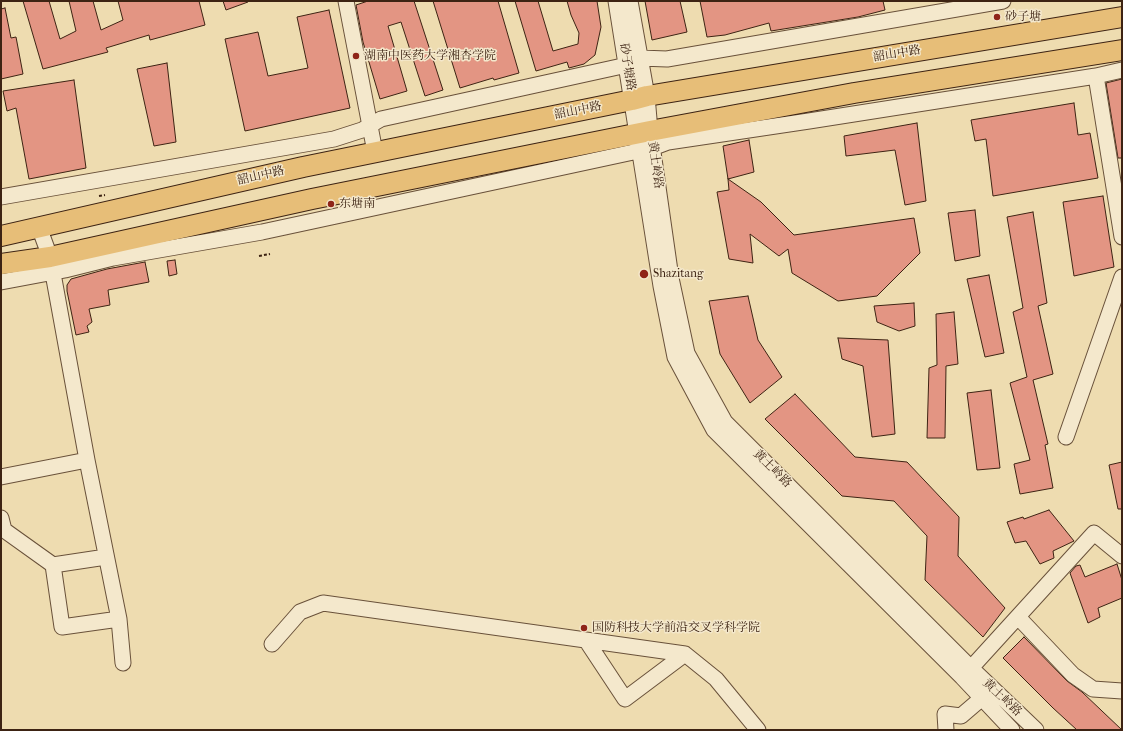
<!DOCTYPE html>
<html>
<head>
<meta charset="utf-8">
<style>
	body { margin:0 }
	#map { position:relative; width:1123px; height:731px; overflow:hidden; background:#eedcb0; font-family:"IM FELL French Canon",serif }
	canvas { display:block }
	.frame { position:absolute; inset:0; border:2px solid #3d2313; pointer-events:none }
</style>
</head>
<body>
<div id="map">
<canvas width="1123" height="731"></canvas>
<div class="frame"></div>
</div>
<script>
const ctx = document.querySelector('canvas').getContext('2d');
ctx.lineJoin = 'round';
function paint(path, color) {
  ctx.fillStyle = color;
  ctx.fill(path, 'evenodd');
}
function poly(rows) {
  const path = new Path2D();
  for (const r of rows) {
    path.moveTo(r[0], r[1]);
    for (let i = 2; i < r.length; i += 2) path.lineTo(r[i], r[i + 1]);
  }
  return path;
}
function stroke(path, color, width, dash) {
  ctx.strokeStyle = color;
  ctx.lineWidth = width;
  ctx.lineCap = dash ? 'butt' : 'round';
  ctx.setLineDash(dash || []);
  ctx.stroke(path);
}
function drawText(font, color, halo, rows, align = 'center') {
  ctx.font = font + ' "IM FELL French Canon","Noto Serif SC",serif';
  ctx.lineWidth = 3;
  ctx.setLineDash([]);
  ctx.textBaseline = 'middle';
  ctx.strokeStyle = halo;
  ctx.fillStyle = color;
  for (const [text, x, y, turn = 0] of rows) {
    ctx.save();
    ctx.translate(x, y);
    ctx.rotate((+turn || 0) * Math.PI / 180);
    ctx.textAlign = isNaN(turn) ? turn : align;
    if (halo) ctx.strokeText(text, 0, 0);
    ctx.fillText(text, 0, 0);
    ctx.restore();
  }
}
const building = poly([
	[23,1,49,1,60,39,76,31,69,1,93,1,101,30,123,20,118,1,199,1,205,25,150,40,149,35,106,48,108,52,43,69,23,1],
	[223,1,248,1,248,2,226,10,223,1],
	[368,1,414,1,443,90,425,96,401,22,388,26,407,91,380,99,363,42,356,5,368,1],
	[433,1,498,1,519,73,494,80,493,78,460,88,433,1],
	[515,1,538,1,553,51,578,44,579,33,571,15,567,1,597,1,601,27,595,55,584,64,569,68,567,62,536,71,515,1],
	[645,1,680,1,687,32,652,40,645,1],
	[700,1,883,1,885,10,858,17,771,31,769,23,725,35,707,37,700,1],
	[5,8,11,38,16,37,23,74,1,79,1,9,5,8],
	[329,10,350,108,245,131,225,39,258,32,268,76,308,68,297,17,329,10],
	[167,63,176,142,154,146,137,69,167,63],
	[1122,79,1122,158,1118,158,1106,83,1122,79],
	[74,80,86,168,29,179,16,108,7,111,3,91,74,80],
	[1074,103,1078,135,1090,133,1098,178,993,196,986,139,975,141,971,120,1074,103],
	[917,123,926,201,905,205,895,150,846,156,844,136,917,123],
	[749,140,754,172,728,179,723,146,749,140],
	[728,179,761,202,794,235,914,218,920,253,877,296,838,301,792,273,788,249,779,256,750,234,753,263,729,259,717,192,729,190,728,179],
	[1103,196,1114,267,1074,276,1063,202,1103,196],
	[975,210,980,256,955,261,948,213,975,210],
	[1033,212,1047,303,1038,306,1053,374,1033,380,1048,444,1045,445,1053,488,1020,494,1014,464,1030,460,1010,383,1027,377,1013,312,1023,308,1007,217,1033,212],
	[175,260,177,274,169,276,167,261,175,260],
	[145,262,149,282,108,290,110,305,89,309,92,322,87,326,89,332,76,335,67,291,67,285,71,279,107,269,145,262],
	[989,275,1004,353,985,357,967,279,989,275],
	[748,296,758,340,782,377,750,403,720,354,709,301,748,296],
	[914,303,915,326,899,331,877,322,874,306,914,303],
	[954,312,958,364,946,366,945,438,927,438,929,368,937,365,936,314,954,312],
	[838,338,888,340,895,434,872,437,863,366,842,359,838,338],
	[991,390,1000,468,977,470,967,393,991,390],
	[795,394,855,457,907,462,959,517,958,556,1005,608,983,637,925,580,927,536,894,501,842,496,765,419,795,394],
	[1122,462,1122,509,1118,509,1109,465,1122,462],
	[1049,510,1074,541,1053,551,1054,558,1040,564,1026,541,1015,543,1007,522,1023,517,1024,519,1049,510],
	[1117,564,1122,580,1122,598,1098,608,1100,617,1088,623,1070,573,1076,566,1080,565,1085,577,1117,564],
	[1024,637,1067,681,1082,692,1122,730,1077,730,1053,708,1003,658,1024,637]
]);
const path = poly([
	[99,196,105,195],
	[259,256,270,254]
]);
const minor = poly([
	[346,1,375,152],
	[616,1,661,286,675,357,714,430,962,677,1012,730],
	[630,1,647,96,650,131,671,278,687,353,725,422,971,668,1036,730],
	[640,58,667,59,1003,1],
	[1096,76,1122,237],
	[1,197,334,139,362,130,381,119,627,65],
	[39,227,50,257,87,460,119,619,123,663],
	[1,282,65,270,113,258,262,232,652,148,668,142,809,121,1096,76,1122,70],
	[1066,437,1122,277],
	[1,477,87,460],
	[1,518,4,530,53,565,106,557],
	[53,565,62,627,119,619],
	[1018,617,1073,675,1093,689,1122,691],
	[586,640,625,699,685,654],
	[272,644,300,612,323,603,685,654,716,679,758,730],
	[971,668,1094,533,1122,556],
	[946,730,945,714,961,716,982,698]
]);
const major = poly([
	[1,236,303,167,632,100,647,96,1122,17],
	[1,264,50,257,312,199,650,131,854,93,1122,50]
]);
const markers = [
	[997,17,4,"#8f2418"],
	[356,56,4,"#8f2418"],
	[331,204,4,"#8f2418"],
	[644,274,5,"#8f2418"],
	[584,628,4,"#8f2418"]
];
const poiNames = [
	["砂子塘",1005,17],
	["湖南中医药大学湘杏学院",364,56],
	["东塘南",339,204],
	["Shazitang",653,274],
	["国防科技大学前沿交叉学科学院",592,628]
];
const streetNames = [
	["韶山中路",897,54,-9],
	["砂子塘路",627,67,81],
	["韶山中路",578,111,-11],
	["黄土岭路",655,165,82],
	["韶山中路",261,176,-13],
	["黄土岭路",772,469,45],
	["黄土岭路",1002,698,43]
];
paint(building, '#e39583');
stroke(building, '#3d2313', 1);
stroke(minor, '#69513a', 17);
stroke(major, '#3d2313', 22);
stroke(path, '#3d2313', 2, [3, 2]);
stroke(minor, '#f4e8cc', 15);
stroke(major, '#e7be78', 20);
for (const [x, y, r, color] of markers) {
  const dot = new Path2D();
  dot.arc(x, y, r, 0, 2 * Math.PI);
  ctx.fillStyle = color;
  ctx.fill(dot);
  stroke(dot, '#f4e8cc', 1.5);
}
drawText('12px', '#3d2313', '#f4e8cc', poiNames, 'left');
drawText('12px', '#3d2313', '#f4e8cc', streetNames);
</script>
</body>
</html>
